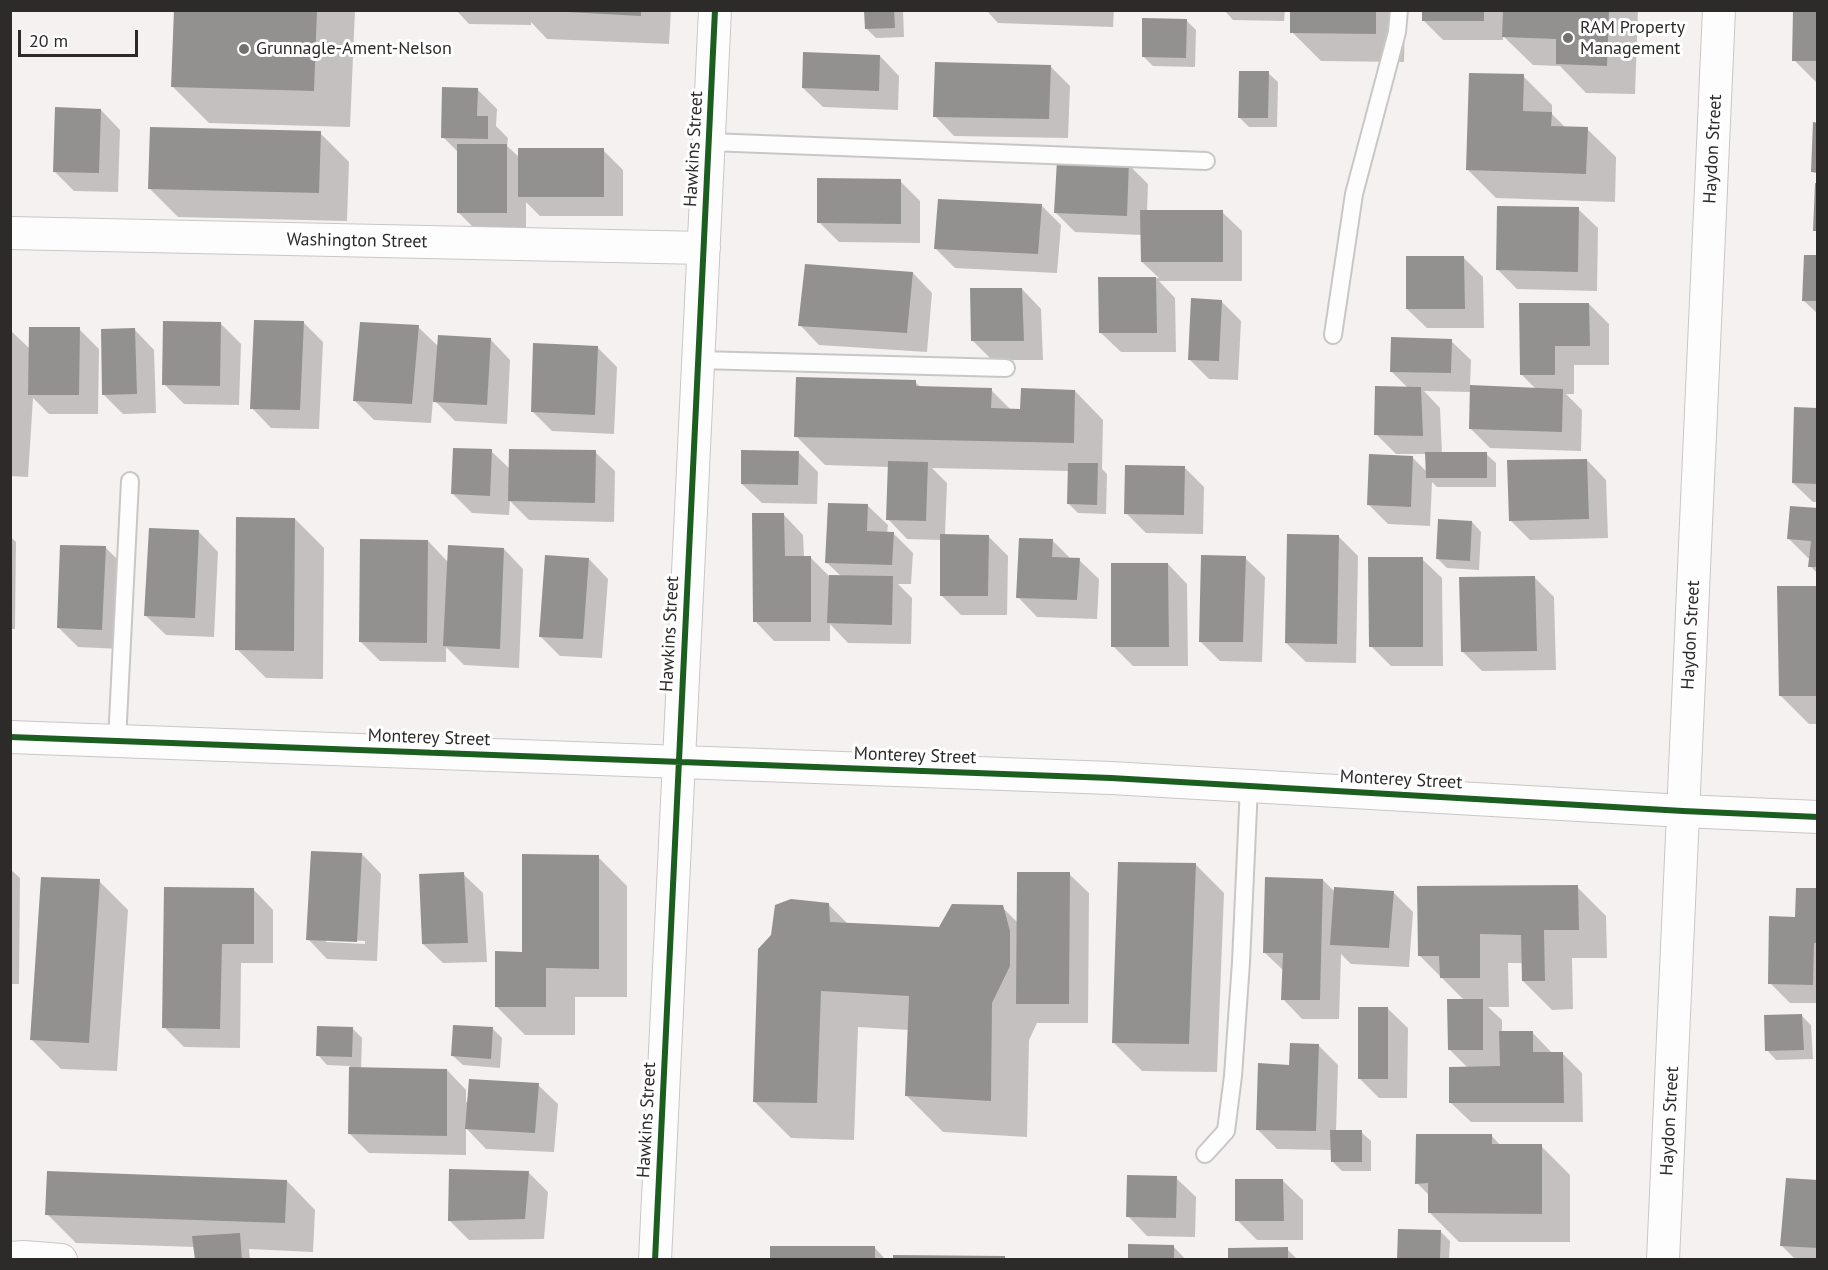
<!DOCTYPE html>
<html>
<head>
<meta charset="utf-8">
<style>
	body { margin:0 }
	#map { position:relative; width:1828px; height:1270px; overflow:hidden; background:#f5f1f1; font-family:"PT Sans",sans-serif }
	canvas { display:block }
	.frame { position:absolute; inset:0; border:12px solid #2d2a2a; pointer-events:none }
	.scale { position:absolute; left:18px; top:30px; width:120px; height:27px; box-sizing:border-box; border:3px solid #2d2a2a; border-top:0; padding-left:8px; font-size:18px; line-height:21px; white-space:nowrap; color:#2d2a2a; -webkit-text-stroke:4px #fff; paint-order:stroke }
</style>
</head>
<body>
<div id="map">
<canvas width="1828" height="1270"></canvas>
<div class="frame"></div>
<div class="scale">20 m</div>
</div>
<script>
const ctx = document.querySelector('canvas').getContext('2d');
ctx.lineJoin = 'round';
function paint(path, color) {
  ctx.fillStyle = color;
  ctx.fill(path, 'evenodd');
}
function poly(rows) {
  const path = new Path2D();
  for (const r of rows) {
    path.moveTo(r[0], r[1]);
    for (let i = 2; i < r.length; i += 2) path.lineTo(r[i], r[i + 1]);
  }
  return path;
}
function stroke(path, color, width, dash) {
  ctx.strokeStyle = color;
  ctx.lineWidth = width;
  ctx.lineCap = dash ? 'butt' : 'round';
  ctx.setLineDash(dash || []);
  ctx.stroke(path);
}
function drawText(font, color, halo, rows, align = 'center') {
  ctx.font = font + ' "PT Sans",sans-serif';
  ctx.lineWidth = 6;
  ctx.setLineDash([]);
  ctx.textBaseline = 'middle';
  ctx.strokeStyle = halo;
  ctx.fillStyle = color;
  for (const [text, x, y, turn = 0] of rows) {
    ctx.save();
    ctx.translate(x, y);
    ctx.rotate((+turn || 0) * Math.PI / 180);
    ctx.textAlign = isNaN(turn) ? turn : align;
    if (halo) ctx.strokeText(text, 0, 0);
    ctx.fillText(text, 0, 0);
    ctx.restore();
  }
}
const shadow = poly([
	[175,10,355,10,350,127,209,123,172,86],
	[456,10,671,10,669,44,547,39,531,22,531,25,469,24],
	[865,10,903,10,904,37,876,38,866,28],
	[986,10,1114,10,1113,27,998,23],
	[1224,10,1285,10,1284,21,1233,20],
	[1292,10,1405,10,1404,62,1321,61,1292,32],
	[1423,10,1638,10,1635,94,1586,93,1560,66,1533,65,1503,36,1503,40,1443,40,1423,20],
	[1818,10,1818,84,1794,60],
	[1186,20,1196,30,1195,67,1153,66,1143,56],
	[880,56,899,76,898,110,823,107,803,88],
	[1050,66,1070,86,1068,138,954,136,935,116],
	[1268,73,1278,82,1277,127,1249,127,1239,117],
	[1523,76,1552,105,1552,114,1566,128,1587,129,1616,157,1615,202,1496,198,1467,169],
	[477,89,497,109,496,126,508,138,507,146,520,158,603,150,623,170,623,216,540,216,526,202,526,232,478,232,458,212,459,153,443,137],
	[101,110,120,130,118,192,74,191,54,171],
	[320,133,349,162,347,221,178,217,149,188],
	[1128,164,1148,184,1147,212,1222,212,1242,231,1242,281,1159,281,1175,298,1176,352,1121,352,1101,333,1100,279,1159,278,1142,262,1142,235,1075,232,1056,213],
	[900,181,920,201,920,243,839,242,819,222],
	[1041,205,1061,225,1057,273,955,268,936,249],
	[1578,209,1598,228,1597,291,1517,289,1498,270],
	[1818,257,1818,314,1803,300],
	[1464,258,1483,277,1484,328,1427,328,1407,309],
	[913,273,932,293,927,352,819,345,800,325],
	[1022,289,1041,309,1043,360,992,360,972,340],
	[1221,301,1241,321,1238,380,1209,379,1189,359],
	[1589,304,1609,324,1609,365,1574,365,1574,394,1566,394,1582,410,1581,451,1490,448,1470,428,1471,392,1424,391,1440,408,1442,454,1486,454,1496,463,1496,487,1437,487,1432,482,1430,526,1388,524,1368,504,1413,458,1427,472,1427,454,1396,454,1376,434,1408,388,1391,371,1451,341,1471,360,1470,387,1536,389,1521,374],
	[304,323,323,342,319,429,271,428,252,408],
	[221,324,241,344,239,405,184,404,164,384],
	[418,327,439,347,491,340,510,360,507,424,455,421,433,399,431,423,374,420,354,400],
	[79,329,99,349,98,414,49,414,33,398,28,477,10,476,10,330,30,349],
	[135,330,154,350,156,413,123,414,104,395],
	[597,347,617,367,614,434,552,431,532,411],
	[915,382,922,388,991,390,1011,410,1022,410,1075,391,1103,420,1102,469,1107,474,1106,514,1078,513,1069,504,1069,471,932,468,947,483,945,535,988,536,1008,556,1007,615,961,615,941,595,941,540,907,539,888,519,889,467,825,465,796,436],
	[1818,409,1818,502,1813,502,1793,483],
	[491,451,510,469,595,452,615,471,614,522,529,520,510,501,509,515,472,513,453,494],
	[798,452,818,472,817,504,762,503,742,484],
	[1587,460,1606,480,1608,538,1530,540,1510,520],
	[1185,468,1204,487,1203,534,1146,533,1126,513],
	[868,506,888,525,887,533,893,533,913,553,911,584,898,584,912,598,911,644,848,643,830,624,830,641,774,641,755,621,784,515,803,535,804,557,810,557,829,576,841,576,826,562],
	[1818,509,1818,574,1810,566,1811,558,1808,558,1788,538],
	[295,519,324,548,323,679,266,678,237,649],
	[1472,522,1481,532,1479,570,1447,568,1437,558],
	[199,532,218,552,214,637,166,635,146,616],
	[10,536,16,542,15,629,10,629],
	[1338,536,1358,556,1356,663,1306,662,1286,643],
	[1052,540,1071,559,1079,560,1099,579,1097,619,1037,617,1018,597],
	[428,541,448,562,504,549,523,569,519,668,464,665,446,647,446,662,380,661,360,641],
	[105,547,125,567,121,649,78,647,58,627],
	[1245,558,1265,577,1262,662,1220,661,1200,641],
	[589,559,608,579,602,658,560,656,540,636],
	[1422,559,1442,578,1443,666,1391,666,1371,646],
	[1168,564,1187,584,1188,666,1133,666,1113,646],
	[1535,578,1554,597,1556,670,1482,671,1462,651],
	[1818,587,1818,724,1809,724,1780,695],
	[362,854,381,874,377,961,327,959,308,939],
	[326,939,365,941,365,944,326,942],
	[598,857,627,886,627,997,575,997,575,1035,525,1035,496,1006,523,954],
	[1195,864,1224,893,1217,1072,1142,1071,1113,1042],
	[10,869,20,878,19,984,10,984],
	[463,874,483,893,487,962,443,963,423,944],
	[1069,874,1089,893,1088,1023,1037,1023,1029,1040,1027,1137,943,1132,906,1095,909,1030,858,1027,854,1140,791,1138,754,1101,828,904,848,924,940,929,1002,907,1018,923],
	[1323,880,1335,892,1393,892,1413,912,1409,967,1351,964,1341,954,1339,1019,1302,1019,1283,999,1284,971,1265,953],
	[99,881,128,910,117,1071,61,1069,32,1040],
	[1577,887,1606,916,1607,958,1572,958,1573,1009,1552,1010,1523,981,1523,963,1508,963,1509,1007,1488,1007,1502,1020,1502,1033,1532,1032,1552,1053,1562,1053,1582,1073,1583,1122,1471,1122,1451,1103,1468,1068,1449,1049,1464,1000,1420,956],
	[254,890,273,910,273,963,241,963,240,1048,184,1047,164,1027],
	[1818,890,1818,1003,1790,1003,1770,983,1797,918],
	[1388,1009,1408,1028,1407,1098,1379,1098,1359,1078],
	[1802,1016,1811,1025,1813,1059,1776,1060,1767,1050],
	[352,1028,362,1038,361,1069,447,1070,466,1090,466,1102,538,1085,558,1104,554,1152,486,1149,466,1128,466,1155,369,1153,350,1134,350,1066,327,1065,318,1055],
	[493,1029,502,1038,500,1068,463,1065,453,1056],
	[1318,1045,1338,1065,1336,1132,1361,1132,1371,1141,1371,1171,1342,1171,1333,1162,1332,1150,1277,1149,1257,1129,1290,1066],
	[1491,1135,1501,1146,1541,1146,1570,1175,1570,1242,1459,1242,1430,1213,1430,1196,1417,1183],
	[528,1172,548,1192,544,1239,469,1240,449,1220],
	[1176,1178,1196,1197,1195,1237,1147,1236,1128,1216],
	[287,1181,315,1210,313,1252,249,1249,250,1260,196,1260,195,1247,76,1243,47,1214],
	[1283,1181,1303,1200,1303,1240,1257,1240,1237,1220],
	[1818,1182,1818,1260,1796,1260,1781,1245],
	[1440,1231,1450,1241,1449,1260,1399,1260],
	[874,1247,886,1260,772,1260],
	[1174,1247,1186,1260,1129,1260],
	[1287,1249,1298,1260,1229,1260]
]);
const building = poly([
	[174,10,317,10,314,91,171,87],
	[566,10,641,10,641,16,566,12],
	[864,10,894,10,895,28,865,29],
	[1290,10,1376,10,1376,34,1290,33],
	[1422,10,1484,10,1484,21,1422,21],
	[1503,10,1609,10,1607,66,1556,64,1556,39,1502,37],
	[1793,10,1818,10,1818,61,1792,61],
	[1142,18,1187,19,1186,58,1142,57],
	[803,52,880,55,879,91,802,88],
	[935,62,1051,65,1049,119,933,117],
	[1239,71,1269,71,1268,118,1238,118],
	[1469,73,1524,74,1523,111,1552,112,1551,126,1588,127,1586,174,1466,170],
	[442,87,478,88,477,116,488,116,488,139,441,138],
	[55,107,101,109,99,173,53,172],
	[1813,122,1818,123,1818,173,1811,172],
	[150,127,321,131,319,193,148,189],
	[457,144,507,144,507,213,457,213],
	[518,148,604,148,604,197,518,197],
	[1057,160,1129,162,1127,216,1054,213],
	[817,178,901,179,901,224,817,223],
	[1815,183,1818,183,1818,231,1813,231],
	[938,199,1042,204,1038,254,934,249],
	[1497,206,1579,207,1578,272,1496,270],
	[1140,210,1223,210,1223,262,1141,262],
	[1804,255,1818,255,1818,301,1802,301],
	[1406,256,1464,256,1465,309,1406,309],
	[805,264,913,272,907,333,798,326],
	[1098,277,1156,277,1157,333,1099,333],
	[970,288,1022,288,1024,341,971,341],
	[1191,298,1222,300,1219,361,1188,360],
	[1519,303,1589,303,1590,346,1555,346,1555,375,1520,375],
	[254,320,304,321,300,410,250,409],
	[163,321,221,322,220,386,162,385],
	[360,322,419,325,412,404,353,401],
	[29,327,80,327,79,395,28,395],
	[135,328,137,394,102,395,101,329],
	[438,335,491,338,487,405,433,402],
	[1391,337,1452,339,1451,373,1390,372],
	[533,343,598,346,595,415,531,412],
	[796,377,916,380,916,386,992,388,991,408,1020,409,1021,388,1075,390,1074,443,794,437],
	[1470,385,1563,389,1562,432,1469,429],
	[1375,386,1421,387,1423,436,1374,435],
	[1794,407,1818,408,1818,484,1792,483],
	[453,448,492,449,490,496,451,494],
	[509,449,596,450,595,503,508,501],
	[741,450,799,451,798,485,741,484],
	[1425,452,1487,452,1487,478,1426,478],
	[1369,454,1413,456,1411,507,1367,505],
	[1587,459,1589,519,1509,521,1507,460],
	[888,461,928,462,926,521,886,520],
	[1068,463,1098,463,1097,505,1067,504],
	[1125,465,1185,466,1184,515,1124,514],
	[828,503,868,504,867,531,894,532,892,565,825,563],
	[1790,506,1818,508,1818,567,1808,567,1811,541,1787,539],
	[752,513,784,513,785,556,811,556,811,622,753,622],
	[236,517,295,518,294,651,235,650],
	[1438,519,1472,521,1470,561,1436,559],
	[149,528,199,530,195,618,144,616],
	[940,534,989,535,988,596,940,596],
	[1287,534,1339,535,1337,644,1285,643],
	[1019,538,1053,539,1052,557,1080,558,1077,600,1016,598],
	[360,539,428,540,427,643,359,642],
	[60,545,106,546,102,630,57,628],
	[448,545,504,548,500,649,443,646],
	[545,555,589,558,583,639,539,637],
	[1201,555,1246,556,1243,642,1199,642],
	[1368,557,1423,557,1423,647,1369,647],
	[1111,563,1168,563,1169,647,1111,647],
	[829,575,893,576,892,625,827,623],
	[1535,576,1537,651,1461,652,1459,577],
	[1777,586,1818,586,1818,696,1779,696],
	[311,851,362,853,357,942,306,940],
	[522,854,599,855,599,969,546,968,546,1007,495,1007,495,951,522,952],
	[1118,862,1196,863,1189,1044,1112,1043],
	[464,872,468,943,422,944,419,874],
	[1017,872,1070,872,1069,1004,1016,1004],
	[41,877,100,879,89,1043,30,1040],
	[1265,877,1323,879,1320,1000,1281,1000,1283,953,1263,953],
	[1578,885,1579,930,1544,930,1545,981,1522,981,1521,935,1480,934,1480,978,1440,978,1439,956,1418,956,1417,886],
	[164,887,254,888,254,944,222,944,220,1029,162,1028],
	[1334,887,1394,891,1389,948,1330,945],
	[1796,888,1818,888,1818,943,1814,943,1813,985,1768,984,1769,916,1795,917],
	[791,899,829,903,830,922,939,927,952,904,1003,905,1010,931,1010,966,992,1003,991,1101,905,1096,909,996,821,991,817,1103,753,1102,758,949,771,935,775,905],
	[1447,999,1483,999,1483,1050,1448,1050],
	[1358,1007,1388,1007,1388,1079,1358,1079],
	[1802,1014,1804,1050,1765,1051,1764,1015],
	[453,1025,493,1027,491,1059,451,1056],
	[317,1026,353,1027,352,1057,316,1056],
	[1499,1031,1533,1031,1533,1052,1563,1052,1564,1103,1449,1103,1449,1067,1500,1066],
	[1290,1043,1319,1044,1316,1131,1256,1130,1258,1063,1289,1065],
	[349,1067,447,1069,447,1136,348,1134],
	[469,1079,539,1083,535,1133,465,1129],
	[1330,1130,1362,1130,1362,1162,1331,1162],
	[1416,1134,1492,1134,1492,1144,1542,1144,1542,1214,1428,1213,1428,1183,1415,1184],
	[449,1169,529,1171,525,1219,448,1221],
	[47,1171,287,1180,285,1223,45,1215],
	[1127,1175,1177,1176,1176,1218,1126,1217],
	[1786,1178,1818,1180,1818,1248,1780,1246],
	[1235,1179,1283,1179,1284,1221,1235,1221],
	[1398,1229,1441,1230,1440,1260,1397,1260],
	[240,1233,242,1260,195,1260,192,1236],
	[1128,1244,1174,1245,1174,1260,1128,1260],
	[770,1246,875,1246,875,1260,770,1260],
	[1288,1247,1288,1260,1228,1260,1228,1248],
	[893,1255,1005,1256,1005,1260,893,1260]
]);
const service = poly([
	[709,142,1206,161],
	[1333,335,1354,194,1397,32,1399,10],
	[698,360,1006,368],
	[117,741,130,481],
	[1205,1154,1226,1131,1233,1076,1241,962,1249,786]
]);
const minor = poly([
	[10,233,704,248],
	[10,737,1111,778,1683,811,1818,817],
	[10,1258,24,1257,61,1260],
	[655,1260,715,10],
	[1663,1260,1719,10]
]);
const cycleway = poly([
	[10,737,1111,778,1683,811,1818,817],
	[655,1260,715,10]
]);
const markers = [
	[1568,38,6,"#737070"],
	[244,49,6,"#737070"]
];
const poiNames = [
	["RAM Property",1580,28],
	["Management",1580,49],
	["Grunnagle-Ament-Nelson",256,49]
];
const streetNames = [
	["Hawkins Street",694,149,-87],
	["Haydon Street",1713,149,-87],
	["Washington Street",357,241,1],
	["Hawkins Street",670,634,-87],
	["Haydon Street",1691,635,-87],
	["Monterey Street",429,738,2],
	["Monterey Street",915,756,2],
	["Monterey Street",1401,780,3],
	["Hawkins Street",647,1120,-87],
	["Haydon Street",1670,1121,-87]
];
paint(shadow, '#0003');
paint(building, '#939090');
stroke(service, '#c9c6c6', 20);
stroke(minor, '#c9c6c6', 34);
stroke(service, '#fefdfd', 16);
stroke(minor, '#fefdfd', 32);
stroke(cycleway, '#1b5e20', 6);
for (const [x, y, r, color] of markers) {
  const dot = new Path2D();
  dot.arc(x, y, r, 0, 2 * Math.PI);
  ctx.fillStyle = color;
  ctx.fill(dot);
  stroke(dot, '#fff', 2);
}
drawText('18px', '#2d2a2a', '#fff', poiNames, 'left');
drawText('18px', '#2d2a2a', '#fff', streetNames);
</script>
</body>
</html>
